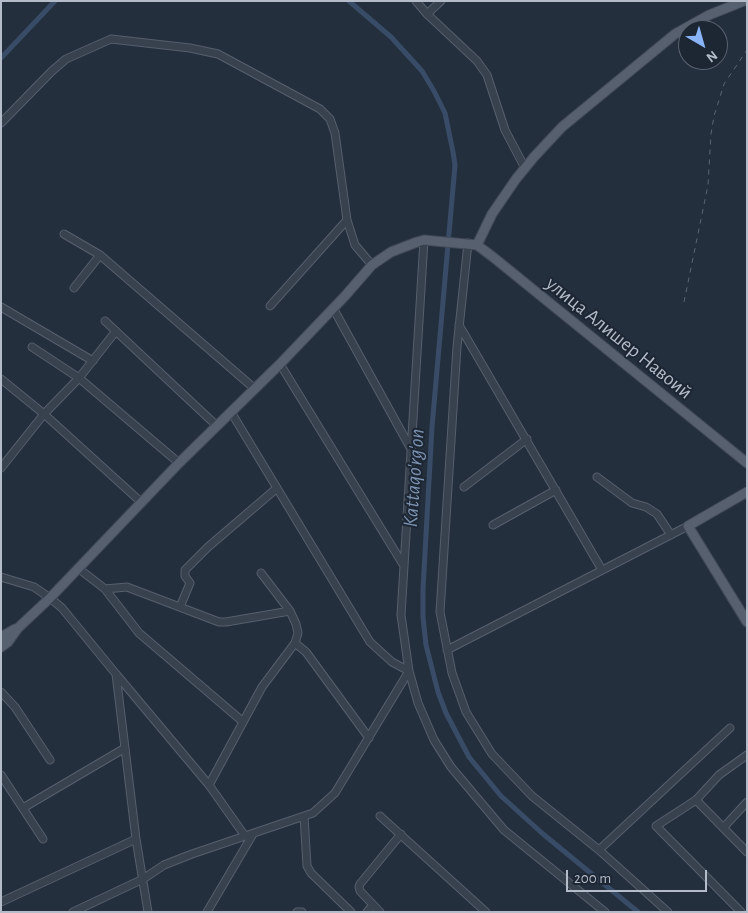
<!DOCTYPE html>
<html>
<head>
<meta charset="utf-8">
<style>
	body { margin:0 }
	#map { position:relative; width:748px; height:913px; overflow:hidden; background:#242f3e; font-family:"Alegreya Sans",sans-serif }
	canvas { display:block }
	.frame { position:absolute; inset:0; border:2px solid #b4bcc9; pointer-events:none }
	.north { position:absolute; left:678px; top:20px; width:50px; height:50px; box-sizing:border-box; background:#1d2633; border:1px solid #59626f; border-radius:50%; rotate:142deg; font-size:14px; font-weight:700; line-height:20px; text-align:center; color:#b4bcc9 }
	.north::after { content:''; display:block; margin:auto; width:18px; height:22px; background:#8ab4f8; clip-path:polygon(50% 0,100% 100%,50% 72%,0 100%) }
	.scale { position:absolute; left:566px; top:870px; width:141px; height:22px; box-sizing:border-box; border:2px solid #b4bcc9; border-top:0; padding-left:6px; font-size:15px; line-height:18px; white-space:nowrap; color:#b4bcc9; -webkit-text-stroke:4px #1d2633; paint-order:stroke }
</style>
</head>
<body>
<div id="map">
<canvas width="748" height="913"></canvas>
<div class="frame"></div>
<div class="north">N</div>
<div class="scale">200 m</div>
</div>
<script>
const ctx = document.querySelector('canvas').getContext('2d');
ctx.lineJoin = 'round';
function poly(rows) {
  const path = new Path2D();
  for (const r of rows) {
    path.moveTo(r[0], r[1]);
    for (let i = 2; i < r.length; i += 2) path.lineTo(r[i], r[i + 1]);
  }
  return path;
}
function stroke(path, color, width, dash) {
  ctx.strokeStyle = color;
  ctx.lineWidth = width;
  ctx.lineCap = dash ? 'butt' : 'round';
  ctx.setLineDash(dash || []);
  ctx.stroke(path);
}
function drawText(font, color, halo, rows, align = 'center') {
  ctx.font = font + ' "Alegreya Sans",sans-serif';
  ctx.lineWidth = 4;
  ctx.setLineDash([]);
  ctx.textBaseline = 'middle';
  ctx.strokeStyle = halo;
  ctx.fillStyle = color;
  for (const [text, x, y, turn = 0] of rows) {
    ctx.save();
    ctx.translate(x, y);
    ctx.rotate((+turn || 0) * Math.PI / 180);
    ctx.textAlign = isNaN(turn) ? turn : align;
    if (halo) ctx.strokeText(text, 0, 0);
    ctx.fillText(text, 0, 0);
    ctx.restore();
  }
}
const canal = poly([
	[349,1,391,37,422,71,434,91,445,113,453,152,455,165,432,427,423,589,423,617,426,645,438,692,446,713,469,757,501,796,543,834,638,912],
	[1,58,55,1]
]);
const minor = poly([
	[416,1,427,14,477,61,487,75,505,130,525,168],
	[427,14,441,1],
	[1,123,52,71,66,59,111,39,190,48,218,54,320,109,330,119,335,133,347,220,355,245,372,265],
	[64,234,100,255,255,389],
	[424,240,401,615,409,671,418,703,434,740,451,767,504,830,605,912],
	[468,243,457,347,440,612,452,673,466,712,492,754,532,796,599,850,668,912],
	[74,288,100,255],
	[270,306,347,220],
	[1,307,93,361],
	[333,308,411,449],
	[105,321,217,426],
	[459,325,602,570],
	[32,347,79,378,179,463],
	[280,364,404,566],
	[1,379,44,414,141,502],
	[1,468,44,414,79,378,116,331],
	[597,477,632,503,646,507,657,514,671,535],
	[464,487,527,439],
	[493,525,556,490],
	[78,568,105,589,127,587,219,622,226,622,290,611],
	[1,577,34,587,50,598,62,608,116,674,136,839,148,912],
	[105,589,139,633,242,721],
	[180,607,190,583,185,576,185,570,208,547,277,488],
	[295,643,306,652,369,738],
	[447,650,688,526],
	[116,674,209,785,245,836],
	[1,692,15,707,50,760],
	[1,775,43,839],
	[209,785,262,687,295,643,298,633,296,624,290,611,261,573],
	[696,800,747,852],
	[23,808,125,748],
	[304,816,307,866,311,873,351,912],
	[380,816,486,912],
	[724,827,747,802],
	[599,850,730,728],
	[1,902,136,839],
	[73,912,143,879,164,865,192,854,313,813,335,793,409,671,392,662,370,642,231,412],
	[207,912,253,834],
	[297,912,302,912],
	[367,912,373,905],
	[380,912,360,891,359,887,360,884,401,834],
	[741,912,656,826,696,800,719,775,747,755]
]);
const major = poly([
	[477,245,492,214,516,179,534,157,562,127,675,34,709,15,744,1],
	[747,492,688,526,747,622],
	[1,637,15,629],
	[1,647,8,642,18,628,50,598,179,463,280,364,345,296,372,265,391,252,417,242,424,240,477,245,493,257,747,463]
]);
const rail = poly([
	[684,302,708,185,711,134,714,116,724,84,747,50]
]);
const streetNames = [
	["улица Алишер Навоий",619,338,39]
];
const waterNames = [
	["Kattaqo'rg'on",414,478,-86]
];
stroke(canal, '#394c67', 5);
stroke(minor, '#565f6c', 9);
stroke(major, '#414a57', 11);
stroke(minor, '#38414e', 7);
stroke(major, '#56606e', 9);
stroke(rail, '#5a6575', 1, [5, 5]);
drawText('20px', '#b4bcc9', '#1d2633', streetNames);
drawText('italic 21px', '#7c92b1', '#1d2633', waterNames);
</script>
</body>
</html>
